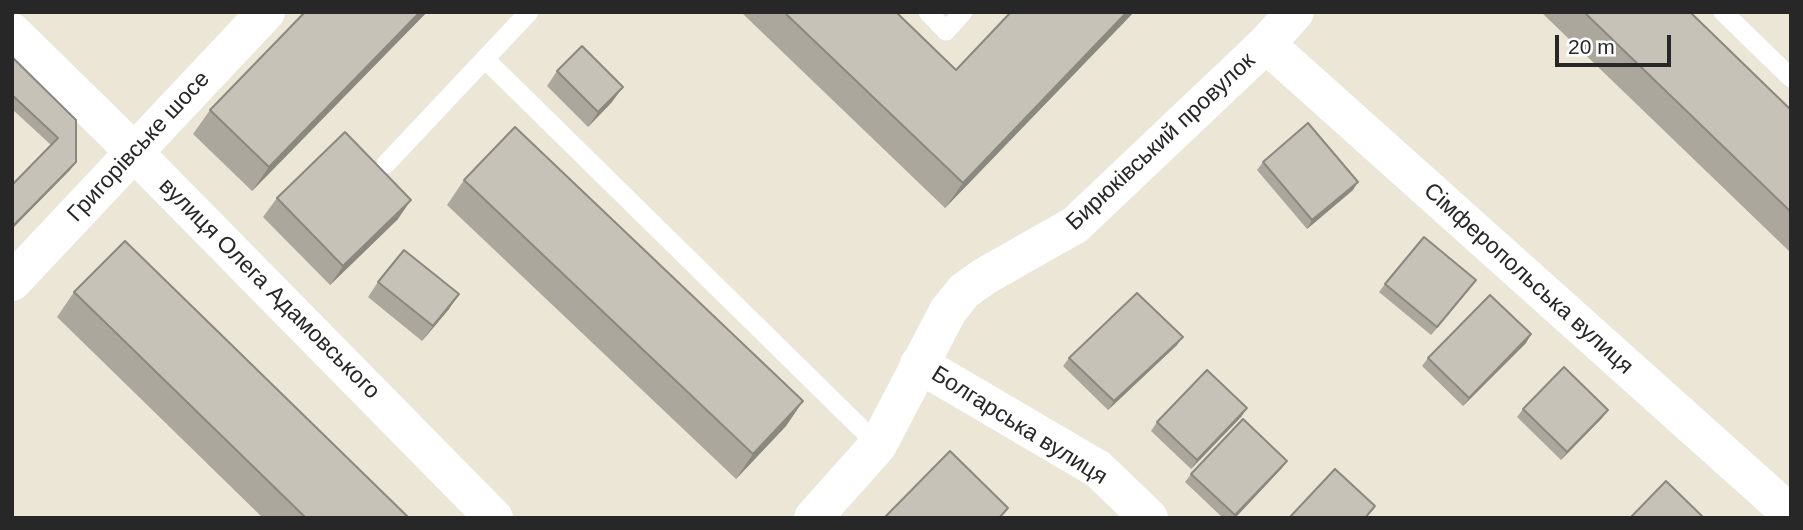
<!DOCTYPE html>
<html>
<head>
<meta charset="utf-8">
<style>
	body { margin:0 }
	#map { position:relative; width:1803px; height:530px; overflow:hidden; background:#ece6d6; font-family:Arial,sans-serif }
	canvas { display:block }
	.frame { position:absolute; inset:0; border:14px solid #272727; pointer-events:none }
	.scale { position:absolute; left:1555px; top:35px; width:116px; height:32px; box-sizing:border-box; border:4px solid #272727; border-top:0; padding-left:9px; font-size:21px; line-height:24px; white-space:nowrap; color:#272727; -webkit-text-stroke:5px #fff; paint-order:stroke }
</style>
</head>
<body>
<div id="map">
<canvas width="1803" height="530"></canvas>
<div class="frame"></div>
<div class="scale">20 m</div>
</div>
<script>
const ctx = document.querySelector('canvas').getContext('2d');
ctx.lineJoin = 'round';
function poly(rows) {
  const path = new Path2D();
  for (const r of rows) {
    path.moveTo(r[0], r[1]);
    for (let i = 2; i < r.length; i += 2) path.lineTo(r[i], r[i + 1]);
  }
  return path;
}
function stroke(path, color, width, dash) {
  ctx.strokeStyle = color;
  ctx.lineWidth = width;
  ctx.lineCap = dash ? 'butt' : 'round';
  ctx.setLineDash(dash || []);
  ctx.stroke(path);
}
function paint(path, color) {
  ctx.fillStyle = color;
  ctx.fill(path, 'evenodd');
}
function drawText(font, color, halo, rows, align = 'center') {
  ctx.font = font + ' Arial,sans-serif';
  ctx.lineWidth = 5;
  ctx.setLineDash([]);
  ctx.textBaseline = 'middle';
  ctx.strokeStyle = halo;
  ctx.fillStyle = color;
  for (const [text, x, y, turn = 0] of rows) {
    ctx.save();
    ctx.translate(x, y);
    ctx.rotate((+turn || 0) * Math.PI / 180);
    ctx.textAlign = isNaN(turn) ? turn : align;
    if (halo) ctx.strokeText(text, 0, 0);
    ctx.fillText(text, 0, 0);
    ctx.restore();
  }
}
const lane = poly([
	[928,12,946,31,963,12],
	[1723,12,1791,78],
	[485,59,878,445],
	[386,164,529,12]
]);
const street = poly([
	[12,32,113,131,494,518],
	[1266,44,1791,514],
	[919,364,1098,469,1149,518],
	[813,518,878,445,948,311,964,291,985,276,1075,225,1266,44,1295,12]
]);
const secondary = poly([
	[12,282,266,12]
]);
const wall = poly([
	[427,12,252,191,193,134,210,110],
	[744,12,896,12,956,70,1134,12,945,208,743,14],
	[1541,12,1690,12,1791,110,1791,253],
	[12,57,76,120,70,170,51,145,12,109],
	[557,71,612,102,588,127,547,86],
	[1263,162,1353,190,1307,229,1257,170],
	[464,180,803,401,786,426,736,479,447,205],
	[277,198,398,219,330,285,263,217],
	[378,282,449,309,422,341,368,297],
	[1385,284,1470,288,1431,335,1379,292],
	[74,292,409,518,263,518,57,317],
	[1531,334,1526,343,1463,406,1422,366,1428,358],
	[1177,345,1108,410,1063,366,1069,358],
	[1247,408,1241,417,1191,469,1151,431,1157,422],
	[1523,409,1608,410,1602,418,1561,460,1517,417],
	[1287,461,1281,469,1235,518,1223,518,1185,482,1191,474]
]);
const shadedWall = poly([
	[420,12,427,12,252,191,269,167],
	[1127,12,1134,12,945,208,963,183],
	[623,87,612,102,588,127,598,112],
	[76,162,70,170,12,229,12,227],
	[1358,182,1353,190,1307,229,1312,220],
	[411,200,398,219,330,285,343,266],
	[1476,280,1470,288,1431,335,1437,327],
	[459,294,449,309,422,341,433,326],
	[1531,334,1526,343,1463,406,1469,398],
	[1183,337,1177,345,1108,410,1114,401],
	[803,401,786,426,736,479,753,454],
	[1247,408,1241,417,1191,469,1197,460],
	[1608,410,1602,418,1561,460,1567,452],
	[1287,461,1281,469,1235,518,1233,518]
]);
const building = poly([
	[305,12,420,12,269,167,210,110,305,12],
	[784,12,896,12,956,70,1011,12,1127,12,963,183,784,12],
	[1584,12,1690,12,1791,110,1791,212,1584,12],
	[582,46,623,87,598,112,557,71,582,46],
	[12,57,76,120,76,162,12,227,12,185,58,138,12,95,12,57],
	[1308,123,1358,182,1312,220,1263,162,1308,123],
	[515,127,803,401,753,454,464,180,515,127],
	[345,132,411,200,343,266,277,198,345,132],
	[1424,237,1476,280,1437,327,1385,284,1424,237],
	[125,241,409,518,306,518,74,292,125,241],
	[404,250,459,294,433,326,378,282,404,250],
	[1137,293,1183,337,1114,401,1069,358,1137,293],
	[1490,295,1531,334,1469,398,1428,358,1490,295],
	[1564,367,1608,410,1567,452,1523,409,1564,367],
	[1207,370,1247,408,1197,460,1157,422,1207,370],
	[1243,419,1287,461,1235,515,1191,474,1243,419],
	[950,451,1008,508,999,518,884,518,950,451],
	[1335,469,1375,506,1365,518,1289,518,1335,469],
	[1666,481,1704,518,1630,518,1666,481]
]);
const streetNames = [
	["Бирюківський провулок",1161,142,-43],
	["Григорівське шосе",139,147,-47],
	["Сімферопольська вулиця",1528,279,42],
	["вулиця Олега Адамовського",269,289,45],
	["Болгарська вулиця",1019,426,32]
];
stroke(lane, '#fff', 19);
stroke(street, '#fff', 38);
stroke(secondary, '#fff', 38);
paint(wall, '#aba79d');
paint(shadedWall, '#8b8880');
paint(building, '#c7c2b7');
stroke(building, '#8b8880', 2);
drawText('23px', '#272727', '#fff', streetNames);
</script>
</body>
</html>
